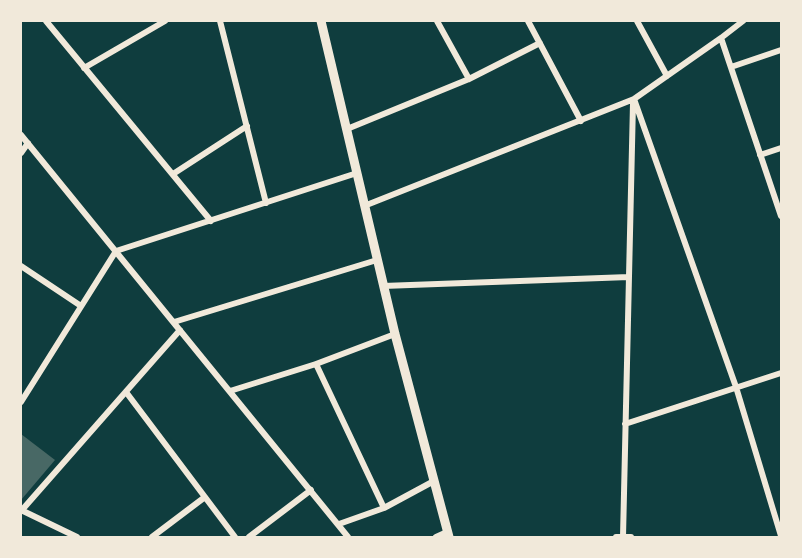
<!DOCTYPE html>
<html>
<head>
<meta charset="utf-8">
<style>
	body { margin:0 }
	#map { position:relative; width:802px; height:558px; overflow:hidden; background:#0f3d3e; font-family:Mulish,sans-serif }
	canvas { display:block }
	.frame { position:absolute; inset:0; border:22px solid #f1e9da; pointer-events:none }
</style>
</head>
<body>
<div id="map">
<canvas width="802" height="558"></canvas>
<div class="frame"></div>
</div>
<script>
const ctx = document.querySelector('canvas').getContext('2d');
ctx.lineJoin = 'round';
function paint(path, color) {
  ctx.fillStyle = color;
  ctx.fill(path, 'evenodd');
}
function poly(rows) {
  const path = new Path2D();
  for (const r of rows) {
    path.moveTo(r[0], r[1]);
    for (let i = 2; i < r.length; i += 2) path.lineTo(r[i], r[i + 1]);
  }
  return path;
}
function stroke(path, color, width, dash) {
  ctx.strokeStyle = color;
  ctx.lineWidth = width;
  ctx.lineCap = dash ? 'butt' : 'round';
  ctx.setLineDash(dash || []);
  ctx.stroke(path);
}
const building = poly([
	[21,434,55,460,21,500]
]);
const minor = poly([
	[46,21,211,221],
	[220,21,266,203],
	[437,21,469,79],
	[528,21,581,121],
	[637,21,667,76],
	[721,38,781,216],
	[731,67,781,50],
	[84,68,165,21],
	[634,99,736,387,781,536],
	[347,129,469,79,540,43],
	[21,135,348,537],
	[21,153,28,143],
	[760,155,781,148],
	[173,174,247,126],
	[364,206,634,99,721,38,743,21],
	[21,266,81,306],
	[383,286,629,277],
	[174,322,377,260],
	[316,364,384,508],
	[230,391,316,364,395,334],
	[126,392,235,537],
	[21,402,116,251,357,173],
	[625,424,781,373],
	[21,510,77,537],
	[22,510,180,330],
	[339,524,384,508,434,481],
	[152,537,205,497],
	[249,537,311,490],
	[436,537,447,532],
	[616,537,631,537],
	[623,537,633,103]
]);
const tertiary = poly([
	[321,21,395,334,449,537]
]);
paint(building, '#486865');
stroke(minor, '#f1e9da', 6);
stroke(tertiary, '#f1e9da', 9);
</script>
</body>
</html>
